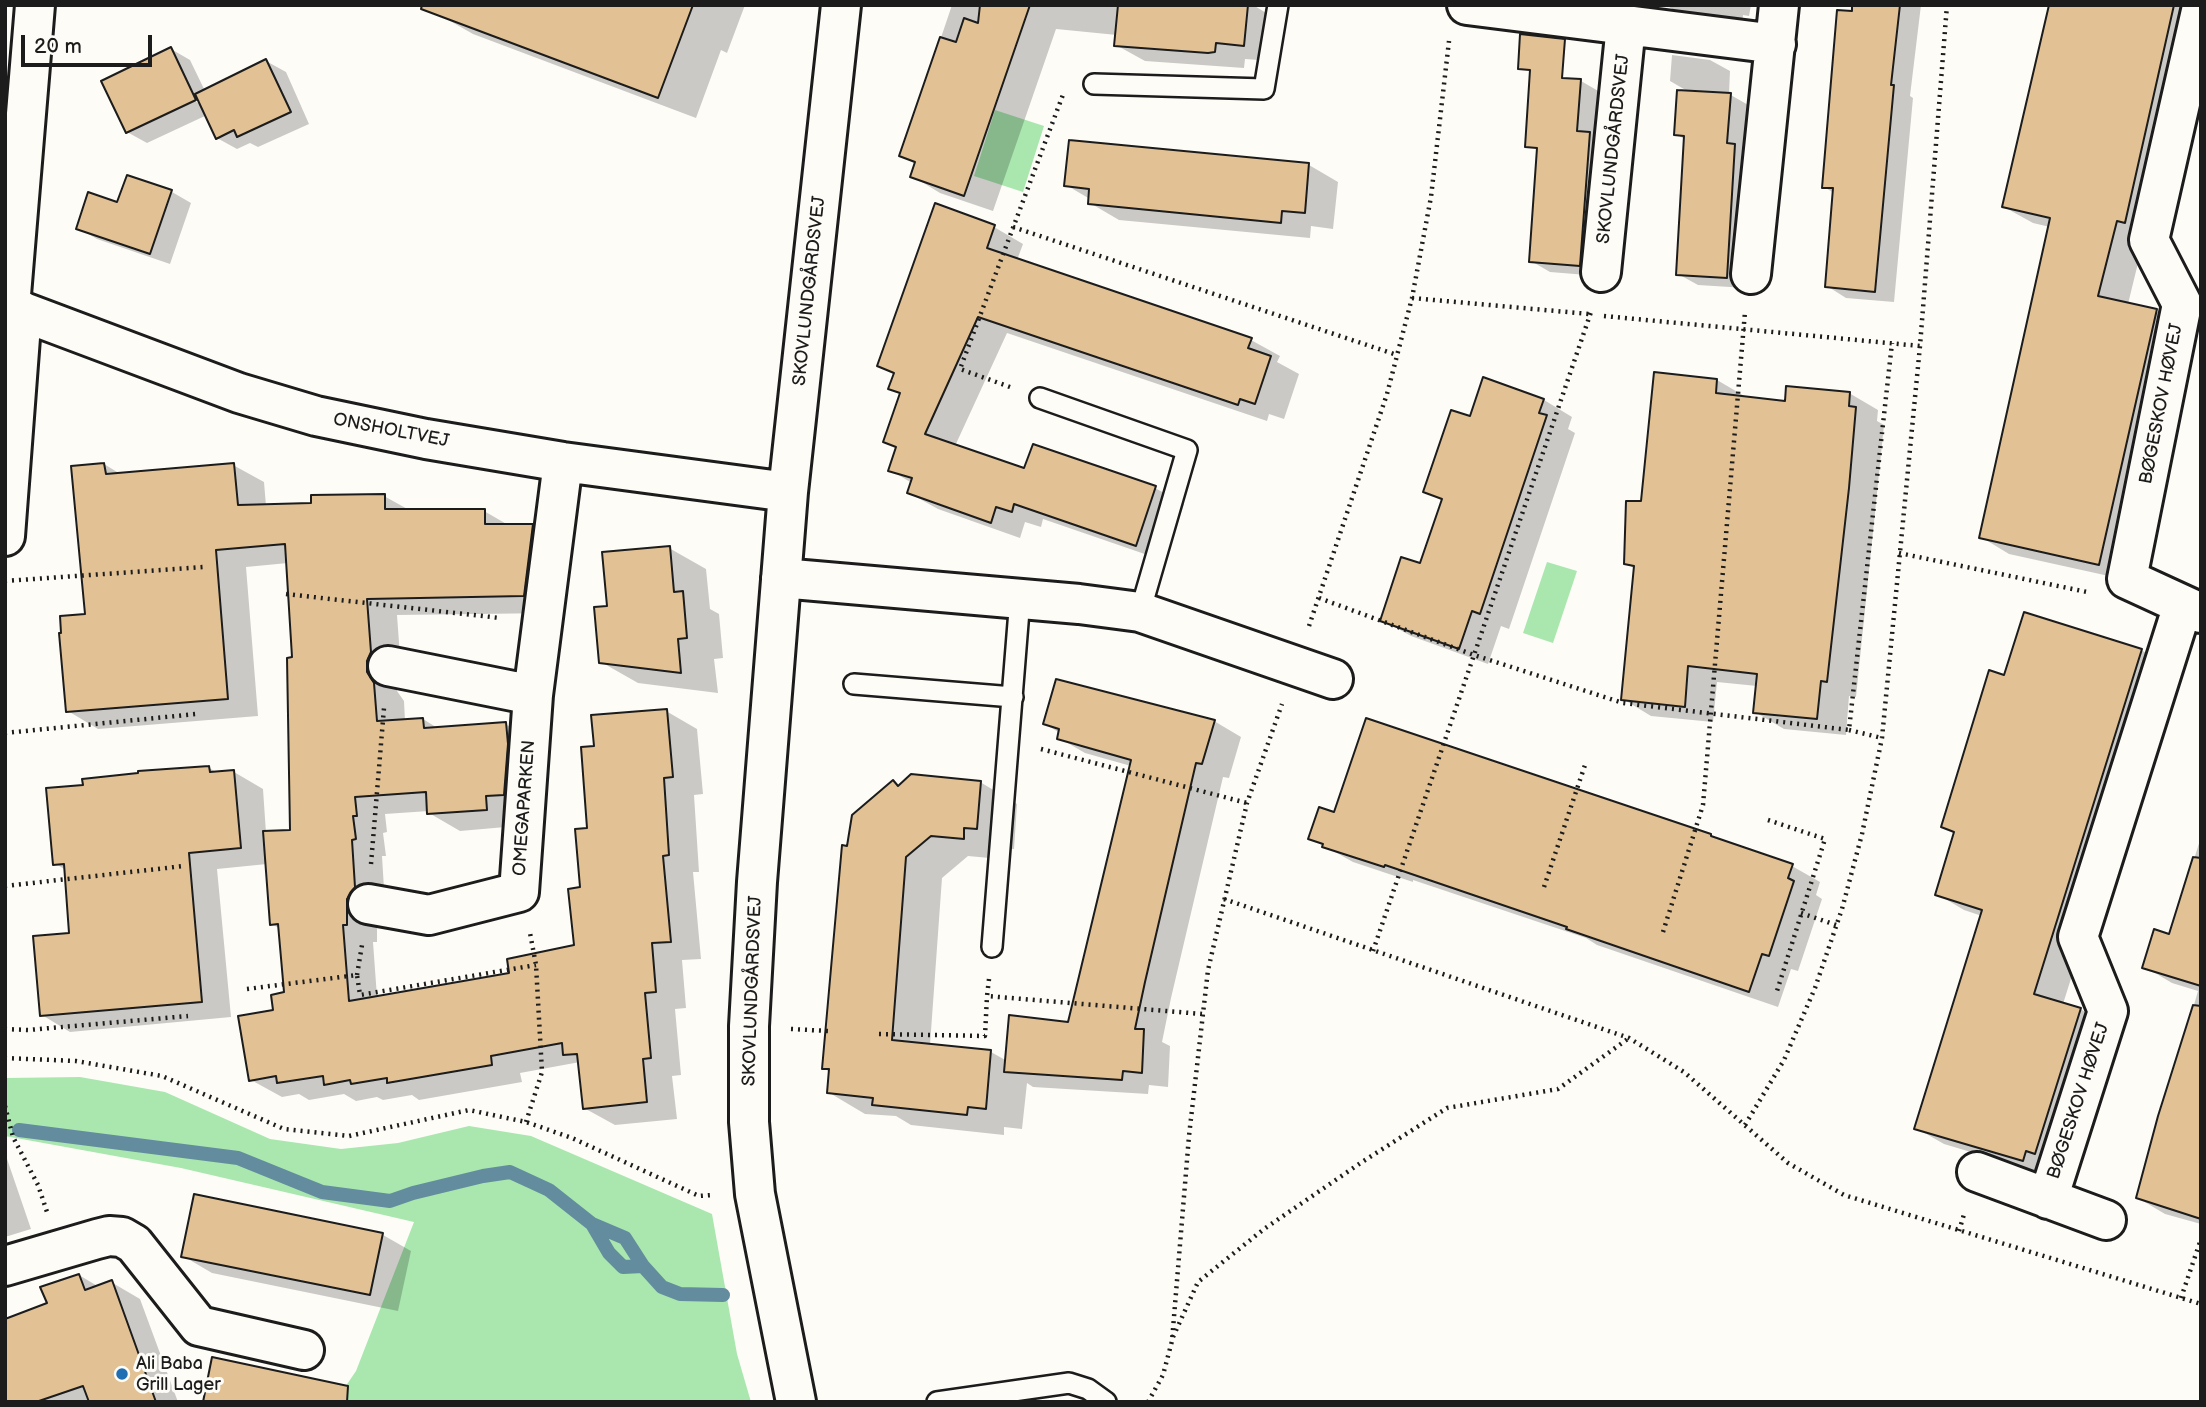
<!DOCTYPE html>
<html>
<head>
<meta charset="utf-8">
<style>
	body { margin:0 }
	#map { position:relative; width:2206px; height:1407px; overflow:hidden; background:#fdfcf7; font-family:"Balsamiq Sans",sans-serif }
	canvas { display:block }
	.frame { position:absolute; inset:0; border:7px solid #1c1c1c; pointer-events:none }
	.scale { position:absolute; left:21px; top:35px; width:131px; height:32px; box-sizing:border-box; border:4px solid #1c1c1c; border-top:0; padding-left:9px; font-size:21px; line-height:24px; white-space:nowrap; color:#1c1c1c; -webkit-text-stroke:5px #fdfcf7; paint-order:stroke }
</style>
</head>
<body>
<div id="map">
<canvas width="2206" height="1407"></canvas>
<div class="frame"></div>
<div class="scale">20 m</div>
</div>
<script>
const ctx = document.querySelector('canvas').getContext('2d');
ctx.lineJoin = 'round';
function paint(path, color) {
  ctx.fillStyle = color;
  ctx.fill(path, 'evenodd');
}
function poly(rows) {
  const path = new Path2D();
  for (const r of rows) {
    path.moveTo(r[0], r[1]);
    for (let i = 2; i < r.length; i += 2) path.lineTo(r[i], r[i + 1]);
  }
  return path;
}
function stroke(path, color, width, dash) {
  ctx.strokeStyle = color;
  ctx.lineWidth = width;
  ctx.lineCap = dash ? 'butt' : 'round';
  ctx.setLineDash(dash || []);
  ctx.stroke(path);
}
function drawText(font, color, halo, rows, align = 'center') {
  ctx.font = font + ' "Balsamiq Sans",sans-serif';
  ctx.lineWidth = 6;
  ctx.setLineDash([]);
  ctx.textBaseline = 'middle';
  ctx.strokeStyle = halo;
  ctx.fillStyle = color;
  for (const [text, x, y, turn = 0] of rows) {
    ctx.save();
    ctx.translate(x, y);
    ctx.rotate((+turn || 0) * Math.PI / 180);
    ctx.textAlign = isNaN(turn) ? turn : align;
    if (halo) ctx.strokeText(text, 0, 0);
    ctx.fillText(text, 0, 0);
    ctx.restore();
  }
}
const green = poly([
	[995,110,1044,126,1023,192,974,176],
	[1547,562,1577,571,1553,643,1523,633],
	[80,1077,165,1092,270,1139,341,1149,398,1143,469,1126,531,1136,712,1214,737,1354,751,1402,335,1402,356,1371,414,1222,181,1168,5,1136,5,1078]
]);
const shadow = poly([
	[439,5,745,5,727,53,721,50,696,118,473,34,436,13],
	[952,5,1253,5,1276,19,1273,61,1245,59,1244,68,1145,61,1116,45,1117,35,1056,29,993,211,940,193,912,176,916,164,901,156],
	[1669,5,1751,5,1749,16,1743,15,1742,29,1698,24,1669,7],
	[1854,5,1921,5,1910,96,1913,98,1894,302,1846,298,1827,286,1834,193,1824,187],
	[2050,5,2201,5,2128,304,2156,311,2185,327,2127,580,2009,554,1981,537,2050,227,2033,223,2004,207],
	[171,49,190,60,205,91,266,61,286,72,309,124,258,147,250,143,237,149,217,138,207,115,147,143,127,132],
	[190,94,200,100,200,104,188,97],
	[1672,55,1710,60,1730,71,1729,94,1750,106,1746,288,1698,285,1678,274,1686,140,1676,134,1689,92,1670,81],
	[1581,81,1600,92,1599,276,1550,272,1531,261],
	[1309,165,1338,182,1333,229,1311,226,1310,238,1119,220,1090,203,1090,199,1066,185],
	[128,177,172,192,191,203,170,264,97,239,78,228,118,204],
	[936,205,994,227,1023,244,1017,260,1251,340,1280,356,1277,362,1299,374,1284,419,1269,414,1267,421,1007,333,955,446,1025,471,1155,488,1184,504,1165,561,1043,519,1041,527,1025,522,1020,538,938,509,909,493,912,483,890,470,898,449,885,441,902,394,891,388,895,375,879,365],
	[1655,374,1717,380,1746,397,1786,403,1849,393,1878,410,1877,421,1884,425,1856,697,1849,696,1846,735,1784,729,1755,712,1757,686,1717,682,1713,722,1651,716,1623,699,1635,569,1626,563,1642,503],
	[1544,400,1572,417,1568,429,1575,433,1509,629,1501,626,1488,664,1411,636,1382,620,1421,565,1443,501,1425,491,1471,418],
	[104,464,122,475,233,465,264,482,266,506,313,505,384,496,411,511,484,511,510,526,533,525,563,543,554,613,397,615,401,670,397,679,397,691,404,701,405,721,423,719,439,729,505,724,536,741,517,826,460,831,429,813,429,811,385,814,387,832,383,833,386,856,382,856,385,905,377,917,377,942,373,942,377,997,511,974,576,947,596,748,666,711,697,729,703,794,694,795,699,872,693,872,701,959,682,960,686,1008,675,1009,681,1075,672,1076,677,1119,615,1125,584,1108,580,1062,520,1073,522,1082,419,1100,412,1095,383,1100,377,1097,356,1101,344,1094,309,1100,299,1094,282,1097,251,1080,275,1011,286,994,281,929,271,924,267,864,217,869,231,1017,70,1032,42,1015,71,935,66,870,54,863,84,787,209,768,218,773,234,772,263,789,266,833,292,831,294,659,288,563,246,567,258,716,98,729,68,711,87,615],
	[669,548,706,569,710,609,719,614,723,658,714,659,718,693,638,683,601,662],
	[2141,650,2169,666,2063,1004,2080,1009,2108,1025,2051,1176,1944,1144,1916,1128,1982,916,1964,910,1937,894,1955,834,1943,826,2005,677],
	[1214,721,1241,737,1229,778,1223,777,1171,998,1162,1042,1170,1046,1168,1087,1149,1085,1148,1094,1033,1087,1027,1083,1022,1129,1004,1127,1004,1135,911,1125,896,1116,865,1114,828,1092,830,1072,823,1068,848,848,893,782,900,786,980,782,1017,804,1014,849,1001,848,1000,859,968,856,942,878,930,1045,991,1052,1007,1061,1070,1024,1131,766,1085,753,1059,738,1060,733,1045,724],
	[1335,814,1711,836,1792,866,1820,882,1816,895,1822,899,1798,971,1791,969,1778,1007,1597,945,1586,938,1413,880,1413,882,1353,862,1310,838],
	[2201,837,2201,1224,2165,1214,2138,1198,2198,991,2172,983,2145,967,2170,936],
	[5,1153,31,1229,5,1237],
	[383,1235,411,1251,398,1311,212,1273,183,1256],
	[79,1275,99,1287,111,1282,140,1299,178,1402,11,1402,49,1305]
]);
const stream = poly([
	[19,1130,238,1158,322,1192,390,1201,413,1193,483,1176,510,1172,549,1190,592,1224,625,1238,643,1266,662,1287,680,1294,723,1295],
	[592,1224,609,1253,623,1267,643,1266]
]);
const building = poly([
	[422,5,693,5,658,98,421,9,422,5],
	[980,5,1030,5,964,196,910,177,915,162,899,156,940,37,956,42,964,18,978,23,980,5],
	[1118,5,1248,5,1244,46,1216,43,1215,52,1208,53,1114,46,1118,5],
	[1852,5,1900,5,1891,85,1894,85,1875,292,1825,287,1833,188,1822,188,1837,10,1852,11,1852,5],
	[2049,5,2174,5,2125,223,2117,221,2098,296,2157,309,2099,565,1979,538,2050,218,2002,207,2049,5],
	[1520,34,1565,39,1562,78,1581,79,1577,131,1590,132,1580,266,1529,262,1537,148,1525,147,1530,70,1518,69,1520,34],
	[171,47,196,100,126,133,101,81,171,47],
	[266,59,291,112,237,137,234,130,216,139,195,94,266,59],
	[1677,90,1731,93,1727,143,1735,144,1727,278,1676,275,1684,136,1674,135,1677,90],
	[1069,140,1309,163,1305,213,1282,211,1281,223,1088,204,1089,189,1064,186,1069,140],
	[127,175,172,190,150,254,76,229,88,192,117,202,127,175],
	[935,203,995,225,987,248,1252,338,1248,348,1271,356,1255,404,1240,399,1238,405,978,317,925,434,1024,468,1033,444,1156,486,1136,546,1014,504,1012,512,996,507,991,523,907,493,912,478,888,471,896,447,883,442,900,393,888,389,894,373,877,366,935,203],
	[1654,372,1717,379,1716,393,1785,401,1786,386,1850,392,1849,406,1856,407,1849,488,1827,682,1821,681,1817,719,1753,713,1757,674,1688,666,1685,707,1621,700,1634,566,1624,564,1626,501,1641,501,1654,372],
	[1483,377,1544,399,1539,413,1547,415,1480,614,1472,611,1459,649,1380,621,1401,557,1420,563,1442,499,1423,492,1451,410,1470,416,1483,377],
	[104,463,106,474,234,463,238,505,311,503,311,495,385,494,385,509,485,509,485,524,533,524,524,596,367,599,371,652,367,661,367,672,374,683,377,721,423,718,424,728,506,722,508,744,504,795,486,796,487,810,427,814,426,792,355,797,357,816,353,816,356,839,352,840,355,887,347,899,347,925,343,925,349,1001,509,973,507,959,574,945,568,889,580,887,575,829,587,828,581,747,594,746,591,715,667,709,673,777,664,778,669,855,663,856,671,942,652,943,656,992,645,993,651,1058,643,1059,647,1102,583,1109,577,1054,563,1055,562,1043,491,1056,492,1065,387,1083,387,1078,351,1084,350,1080,324,1085,323,1076,277,1083,276,1076,249,1081,238,1016,273,1010,271,995,284,992,278,924,270,925,263,831,290,830,287,658,292,657,285,544,216,550,228,699,66,712,59,633,61,633,60,616,85,614,71,466,104,463],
	[670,546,674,592,683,591,687,638,678,639,681,673,599,663,594,607,607,606,602,552,670,546],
	[2024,612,2142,649,2034,994,2081,1008,2035,1154,2026,1151,2023,1161,1914,1129,1982,910,1935,895,1954,832,1941,827,1989,670,2004,675,2024,612],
	[1056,679,1215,720,1202,764,1196,763,1145,982,1135,1029,1144,1029,1142,1073,1123,1071,1122,1080,1004,1072,1009,1015,1068,1022,1131,760,1057,739,1059,729,1043,724,1056,679],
	[1366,718,1711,834,1711,836,1793,864,1788,878,1794,881,1769,956,1762,954,1749,992,1566,929,1567,927,1385,865,1384,867,1322,847,1323,844,1308,839,1319,807,1334,812,1366,718],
	[209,766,210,772,234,770,241,848,189,853,202,1002,40,1016,33,936,69,933,64,864,53,865,46,788,83,785,82,779,138,773,138,771,209,766],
	[911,774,981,781,977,829,964,828,964,839,931,836,906,857,892,1040,991,1050,986,1109,968,1107,967,1115,872,1105,873,1098,827,1093,829,1069,822,1069,842,845,847,846,852,815,893,780,898,786,911,774],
	[2193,857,2201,858,2201,986,2142,968,2154,929,2169,934,2193,857],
	[2193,1005,2201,1006,2201,1219,2136,1198,2158,1116,2193,1005],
	[194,1194,383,1233,370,1295,181,1257,194,1194],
	[79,1274,85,1290,112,1280,156,1402,89,1402,83,1386,36,1402,5,1402,5,1319,47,1303,40,1287,79,1274],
	[212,1357,348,1386,347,1402,203,1402,212,1357]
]);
const path = poly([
	[1013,227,1397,355],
	[1412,298,1589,314],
	[1604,316,1920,346],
	[1010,387,960,369,1064,92],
	[1899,553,2087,592],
	[5,581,204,567],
	[286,594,500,618],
	[1319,598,1474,655,1623,703,1849,730,1892,343],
	[1309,626,1387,394,1412,298,1431,197,1449,41],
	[1849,730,1882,738],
	[5,733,196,714],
	[1041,749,1247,803],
	[1768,820,1825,839,1777,991],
	[371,864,384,708],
	[5,886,184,866],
	[1544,887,1585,765],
	[1224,899,1629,1038,1684,1072,1788,1163,1844,1195,2201,1304],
	[1801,913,1836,925],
	[1663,932,1703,805,1745,312],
	[1373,951,1591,312],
	[357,975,362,945],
	[989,979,987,996,1202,1014],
	[247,989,357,975,360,995,536,965],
	[5,1029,28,1030,188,1016],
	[791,1029,828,1031],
	[879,1034,985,1036,987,996],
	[5,1058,76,1061,162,1076,284,1129,349,1136,469,1110,526,1122,572,1138,699,1196,712,1195],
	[5,1106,13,1137,38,1185,47,1212],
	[526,1122,542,1072,536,965,530,933],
	[1745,1125,1784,1060,1815,988,1842,909,1862,834,1882,738,1920,346,1947,5],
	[1959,1231,1965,1211],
	[2181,1298,2201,1239],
	[1173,1337,1198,1282,1264,1229,1362,1162,1447,1108,1558,1089,1629,1038],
	[1148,1402,1163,1375,1172,1341,1189,1136,1208,970,1247,803,1282,704]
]);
const lane = poly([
	[1094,84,1264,89,1278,5],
	[1040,398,1187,450,1140,612],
	[854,684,1013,697],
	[992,947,1020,598],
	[937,1402,1069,1383,1088,1389,1106,1402]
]);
const street = poly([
	[1467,5,1776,44],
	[2201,11,2149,240,2182,304,2127,579,2201,613],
	[1601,272,1626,25],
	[1751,274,1779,5],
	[5,305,239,393,316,416,426,439,563,462,788,492],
	[10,307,35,5],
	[5,536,22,311],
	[781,578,1079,604,1140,612,1333,679],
	[388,666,533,695],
	[368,904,429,915,519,892,533,695,563,462],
	[1977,1172,2106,1220],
	[2048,1199,2108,1011,2078,937,2183,605],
	[5,1266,97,1239,109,1236,122,1237,134,1244,199,1326,304,1350],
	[796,1402,755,1194,749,1122,749,1026,757,882,788,492,841,5]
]);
const markers = [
	[122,1374,7,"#1f6fb2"]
];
const streetNames = [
	["SKOVLUNDGÅRDSVEJ",1614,149,-84],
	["SKOVLUNDGÅRDSVEJ",810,291,-84],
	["BØGESKOV HØVEJ",2162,404,-79],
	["ONSHOLTVEJ",391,431,11],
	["OMEGAPARKEN",525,808,-86],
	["SKOVLUNDGÅRDSVEJ",753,991,-88],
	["BØGESKOV HØVEJ",2079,1101,-72]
];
const poiNames = [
	["Ali Baba",136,1364],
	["Grill Lager",136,1385]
];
paint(green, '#a9e7af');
paint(shadow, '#0003');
stroke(stream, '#638d9e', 14);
paint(building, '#e2c194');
stroke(building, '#1c1c1c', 2);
stroke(lane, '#1c1c1c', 24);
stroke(street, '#1c1c1c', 44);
stroke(path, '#1c1c1c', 4.5, [2, 5]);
stroke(lane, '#fdfcf7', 19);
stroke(street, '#fdfcf7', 38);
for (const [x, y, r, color] of markers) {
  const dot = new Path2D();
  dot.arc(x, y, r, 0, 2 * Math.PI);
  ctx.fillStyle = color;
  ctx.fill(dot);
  stroke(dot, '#fdfcf7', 2.5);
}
drawText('18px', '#1c1c1c', '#fdfcf7', streetNames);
drawText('18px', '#1c1c1c', '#fdfcf7', poiNames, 'left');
</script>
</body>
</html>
